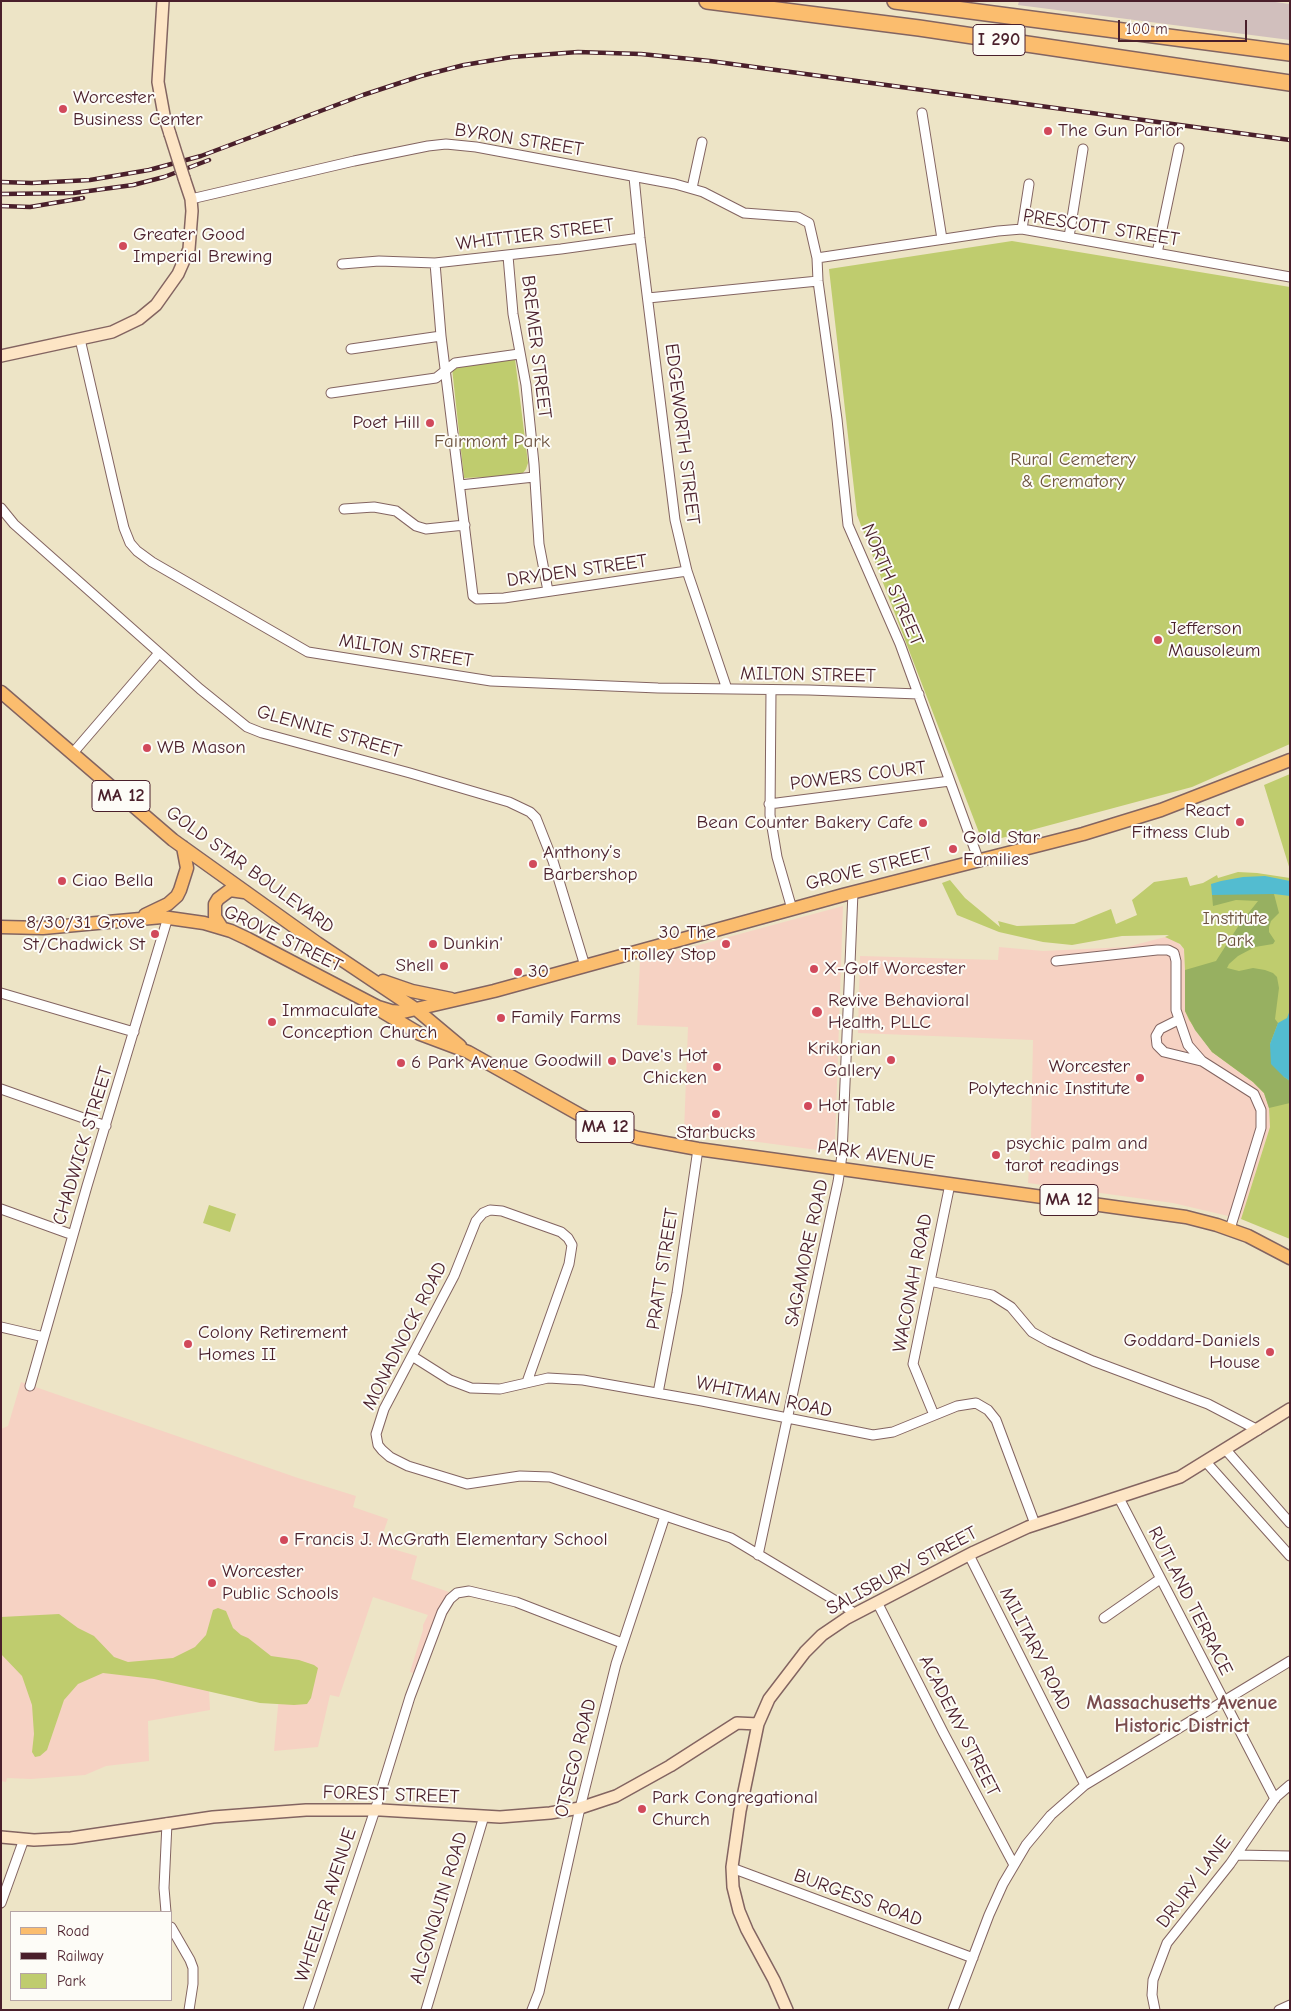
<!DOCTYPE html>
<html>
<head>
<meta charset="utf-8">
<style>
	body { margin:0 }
	#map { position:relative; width:1291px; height:2011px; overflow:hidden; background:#ede4c6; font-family:"Comic Neue",sans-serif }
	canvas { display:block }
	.frame { position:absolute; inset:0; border:2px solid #4a1f2b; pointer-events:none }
	.legend { position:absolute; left:10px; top:1911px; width:162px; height:90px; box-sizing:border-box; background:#fdfcf7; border:1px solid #b5a4a5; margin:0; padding:6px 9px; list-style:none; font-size:15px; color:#4a1f2b }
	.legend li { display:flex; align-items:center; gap:10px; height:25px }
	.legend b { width:25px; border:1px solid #b5a4a5 }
	.scale { position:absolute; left:1118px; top:20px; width:129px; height:22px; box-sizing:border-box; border:2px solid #4a1f2b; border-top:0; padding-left:6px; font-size:15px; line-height:18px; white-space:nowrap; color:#4a1f2b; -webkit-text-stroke:4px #fdfcf7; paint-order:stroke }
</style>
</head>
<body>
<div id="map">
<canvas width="1291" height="2011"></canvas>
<div class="frame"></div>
<ul class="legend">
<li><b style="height:6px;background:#fbbd6e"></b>Road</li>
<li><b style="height:6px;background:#4a1f2b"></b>Railway</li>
<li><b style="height:14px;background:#bfcc6e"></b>Park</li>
</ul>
<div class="scale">100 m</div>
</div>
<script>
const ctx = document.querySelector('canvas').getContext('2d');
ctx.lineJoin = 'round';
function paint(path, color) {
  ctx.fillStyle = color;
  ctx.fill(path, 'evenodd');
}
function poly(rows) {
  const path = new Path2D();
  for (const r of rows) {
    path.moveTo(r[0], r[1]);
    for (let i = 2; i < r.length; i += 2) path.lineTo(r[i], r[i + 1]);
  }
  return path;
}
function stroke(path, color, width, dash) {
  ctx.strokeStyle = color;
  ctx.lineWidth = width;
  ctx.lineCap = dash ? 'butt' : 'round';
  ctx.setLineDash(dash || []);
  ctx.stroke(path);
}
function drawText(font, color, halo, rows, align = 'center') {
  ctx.font = font + ' "Comic Neue",sans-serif';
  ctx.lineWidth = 4;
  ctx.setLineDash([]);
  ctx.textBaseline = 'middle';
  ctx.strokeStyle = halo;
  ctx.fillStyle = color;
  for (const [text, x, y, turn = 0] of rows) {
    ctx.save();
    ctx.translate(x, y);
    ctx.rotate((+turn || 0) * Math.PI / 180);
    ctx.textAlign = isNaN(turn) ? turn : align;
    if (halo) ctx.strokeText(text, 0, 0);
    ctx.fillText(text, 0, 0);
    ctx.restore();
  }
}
const built = poly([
	[843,906,835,1142,827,1142,825,1151,684,1132,688,1027,637,1025,640,961],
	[1165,937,1175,940,1184,949,1185,970,1185,1011,1195,1030,1212,1052,1253,1082,1264,1093,1269,1108,1270,1127,1241,1219,1173,1203,1028,1183,1031,1137,1033,1040,858,1033,860,956,998,960,999,947,1043,951,1127,947],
	[21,1382,298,1478,356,1496,353,1507,388,1519,379,1545,417,1556,411,1579,449,1592,444,1600,419,1675,410,1672,423,1630,423,1625,428,1615,373,1597,339,1697,330,1695,318,1747,274,1751,279,1695,209,1691,210,1710,148,1721,149,1761,106,1766,85,1775,31,1779,7,1778,6,1782,1,1781,1,1429,8,1426]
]);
const industrial = poly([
	[1019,1,1268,1,1290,4,1290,40,1018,5]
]);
const green = poly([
	[1012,241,1290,287,1290,744,1192,787,983,843,857,515,829,269],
	[515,359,528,463,526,469,523,473,510,476,464,478,452,368],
	[1290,774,1290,870,1264,785],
	[1238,872,1257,873,1290,878,1290,1239,1241,1219,1270,1127,1269,1108,1264,1093,1253,1082,1212,1052,1189,1020,1185,1011,1185,970,1184,949,1180,944,1165,937,1169,935,1122,936,1072,945,1043,942,999,932,957,915,942,883,950,880,965,898,1000,927,998,921,1017,926,1074,924,1111,909,1116,924,1137,915,1132,900,1154,882,1187,877,1190,886,1203,883,1217,875,1218,878],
	[209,1205,236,1214,230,1232,203,1223],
	[218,1608,226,1611,233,1628,241,1635,248,1638,271,1656,299,1660,314,1665,318,1668,311,1698,307,1704,294,1705,260,1703,154,1679,103,1673,78,1684,64,1700,47,1750,40,1756,35,1757,32,1752,34,1734,32,1705,22,1676,1,1654,1,1617,59,1614,78,1628,94,1636,114,1657,128,1662,173,1658,195,1647,206,1635,213,1610]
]);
const forest = poly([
	[1220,893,1274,894,1279,913,1271,921,1269,927,1269,932,1275,941,1273,944,1255,947,1238,956,1229,964,1227,968,1239,971,1253,968,1265,970,1273,973,1277,977,1279,988,1275,1019,1278,1023,1270,1044,1284,1077,1290,1081,1290,1103,1269,1108,1264,1093,1253,1082,1212,1052,1195,1030,1185,1011,1185,970,1216,961,1239,925,1258,901,1236,900,1213,906,1212,895]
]);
const water = poly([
	[1265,876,1290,881,1290,896,1274,894,1212,895,1211,884,1221,881,1243,877],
	[1290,1010,1290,1081,1284,1077,1271,1064,1270,1044,1278,1023,1287,1018]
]);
const street = poly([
	[922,113,942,239],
	[634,177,640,238,675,520,687,571,727,689],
	[692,188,702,142],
	[191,199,354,161,428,146,446,144,476,147,675,184,703,192,744,213,798,217,809,223,817,258,818,281,837,419,848,525,900,644,979,861],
	[1022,229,1029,184],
	[1069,237,1083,149],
	[1157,253,1179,148],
	[508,256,513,314,526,385,534,464,539,544,548,591],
	[817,258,998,231,1022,229,1290,277],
	[435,263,441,336,473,596,477,599,504,598,687,571],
	[342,264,379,261,435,263,561,249,640,238],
	[648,298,818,281],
	[80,339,115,491,124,528,130,543,137,551,152,562,308,652,491,681,658,688,809,690,919,694],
	[351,349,441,336],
	[331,393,436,378,455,363,519,354],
	[460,485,534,477],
	[1,508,14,524,200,689,247,727,262,733,410,773,509,802,530,812,536,818,553,861,585,966],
	[344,509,374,507,396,511,416,526,426,529,465,525],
	[771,690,770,815,777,857,792,909],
	[72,754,159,653],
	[769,804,950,781],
	[1056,961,1157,950,1168,950,1174,953,1176,961,1176,1010,1188,1045,1202,1061,1254,1094,1261,1110,1261,1128,1230,1229],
	[1,993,134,1032],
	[1178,1020,1160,1029,1156,1036,1157,1045,1164,1052,1201,1061],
	[1,1089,106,1126],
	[1,1209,73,1235],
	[930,1281,992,1295,1011,1307,1032,1332,1050,1342,1093,1361,1208,1404,1258,1430],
	[1,1327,44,1337],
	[412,1356,450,1380,471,1388,500,1389,548,1378,583,1380,702,1401,873,1435,893,1432,957,1406,976,1403,988,1410,996,1420,1035,1524],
	[527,1382,569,1264,572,1245,568,1238,561,1232,502,1211,490,1210,483,1213,476,1221,454,1276,384,1409,376,1434,378,1445,382,1450,390,1457,408,1466,467,1484,520,1476,550,1477,731,1538,846,1607,855,1614],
	[30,1386,87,1186,168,917],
	[658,1393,677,1293,698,1149],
	[934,1415,913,1364,950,1184],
	[1226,1450,1290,1523],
	[1206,1462,1290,1556],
	[1119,1498,1275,1799],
	[758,1555,838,1182,842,1155,853,892],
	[969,1555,1085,1785],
	[877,1602,943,1732,1014,1865],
	[1104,1618,1160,1579],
	[1236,1855,1290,1856],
	[732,1868,973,1958],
	[1,1903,24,1839],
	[166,1912,164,1888,167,1823],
	[171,1927,190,1960,193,1968,193,1984,189,2010],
	[308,2010,378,1801,410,1697,442,1612,450,1599,457,1593,469,1591,516,1602,622,1643],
	[426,2010,484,1816],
	[532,2010,539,1992,580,1808,616,1664,665,1516],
	[953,2010,989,1915,1003,1884,1026,1845,1051,1815,1085,1785,1290,1661],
	[1155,2010,1152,1995,1153,1980,1167,1943,1230,1864,1276,1797,1290,1785],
	[1279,2010,1290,2005]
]);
const secondary = poly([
	[163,1,158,82,164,115,170,134],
	[1,356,112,332,139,319,156,305,178,274,189,249,192,211,191,199,184,178],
	[1,1837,34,1840,71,1838,213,1817,306,1810,381,1810,500,1817,550,1813,580,1808,616,1796,670,1766,737,1723,758,1724],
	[787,2010,774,1980,747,1930,739,1911,733,1887,732,1867,740,1811,758,1724,769,1699,805,1652,822,1635,847,1618,974,1552,1028,1527,1180,1477,1290,1409]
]);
const primary = poly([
	[1,692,173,840,317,943,417,1010,460,1046],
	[145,915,168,904,177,896,180,890,187,868,183,847],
	[1,927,43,928,162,917,204,923,231,931,248,939,378,1007,391,1011,403,1012,494,991,843,895,1083,834,1161,810,1290,760],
	[222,928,215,917,215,904,218,899,230,890,244,892],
	[383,981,412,991,451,999],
	[383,1012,420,1034,468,1052,582,1116,602,1126,638,1138,698,1149,1186,1217,1217,1225,1248,1236,1290,1258]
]);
const highway = poly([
	[707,1,919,28,1290,83],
	[895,1,1290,53]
]);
const rail = poly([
	[1,182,32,183,90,180,149,170,201,156,363,95,421,76,464,65,512,57,578,52,641,54,710,61,1290,140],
	[1,194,74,193,133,185,164,177,209,160],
	[1,206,30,207,83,198]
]);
const secondaryBridge = poly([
	[170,134,184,178]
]);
const markers = [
	[63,109,5,"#d1495b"],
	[1048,131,5,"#d1495b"],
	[123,246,5,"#d1495b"],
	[430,423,5,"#d1495b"],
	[1158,640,5,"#d1495b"],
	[147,748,5,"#d1495b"],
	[1240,822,5,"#d1495b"],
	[923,823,5,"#d1495b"],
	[953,849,5,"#d1495b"],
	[533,864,5,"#d1495b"],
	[62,881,5,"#d1495b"],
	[155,934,5,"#d1495b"],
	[433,944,5,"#d1495b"],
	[726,944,5,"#d1495b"],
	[444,966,5,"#d1495b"],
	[814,969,5,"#d1495b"],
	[518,972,5,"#d1495b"],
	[817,1012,6,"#d1495b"],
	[501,1018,5,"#d1495b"],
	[272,1022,5,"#d1495b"],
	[891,1060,5,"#d1495b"],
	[612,1061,5,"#d1495b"],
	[401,1063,5,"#d1495b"],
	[717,1067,5,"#d1495b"],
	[1140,1078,5,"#d1495b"],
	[808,1106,5,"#d1495b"],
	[716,1114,5,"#d1495b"],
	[996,1155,5,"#d1495b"],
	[188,1344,5,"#d1495b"],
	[1270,1352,5,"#d1495b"],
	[284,1540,5,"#d1495b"],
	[212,1583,5,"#d1495b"],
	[642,1809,5,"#d1495b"]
];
const shields = [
	[999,40,52],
	[121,796,58],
	[605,1127,58],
	[1069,1200,58]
];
const shieldNames = [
	["I 290",999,40],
	["MA 12",121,796],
	["MA 12",605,1127],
	["MA 12",1069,1200]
];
const poiNames = [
	["Worcester",73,98],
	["Business Center",73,120],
	["The Gun Parlor",1058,131],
	["Greater Good",133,235],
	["Imperial Brewing",133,257],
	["Poet Hill",420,423,"right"],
	["Jefferson",1168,629],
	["Mausoleum",1168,651],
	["WB Mason",157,748],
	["React",1230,811,"right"],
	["Fitness Club",1230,833,"right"],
	["Bean Counter Bakery Cafe",913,823,"right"],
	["Gold Star",963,838],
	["Families",963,860],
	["Anthony’s",543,853],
	["Barbershop",543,875],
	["Ciao Bella",72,881],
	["8/30/31 Grove",145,923,"right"],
	["St/Chadwick St",145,945,"right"],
	["30 The",716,933,"right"],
	["Trolley Stop",716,955,"right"],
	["Dunkin'",443,944],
	["Shell",434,966,"right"],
	["X-Golf Worcester",824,969],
	["30",528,972],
	["Revive Behavioral",828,1001],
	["Health, PLLC",828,1023],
	["Immaculate",282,1011],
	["Conception Church",282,1033],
	["Family Farms",511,1018],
	["Krikorian",881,1049,"right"],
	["Gallery",881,1071,"right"],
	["Dave's Hot",707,1056,"right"],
	["Chicken",707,1078,"right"],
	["Goodwill",602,1061,"right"],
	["6 Park Avenue",411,1063],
	["Worcester",1130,1067,"right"],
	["Polytechnic Institute",1130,1089,"right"],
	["Hot Table",818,1106],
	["Starbucks",716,1133,"center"],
	["psychic palm and",1006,1144],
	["tarot readings",1006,1166],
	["Colony Retirement",198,1333],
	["Homes II",198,1355],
	["Goddard-Daniels",1260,1341,"right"],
	["House",1260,1363,"right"],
	["Francis J. McGrath Elementary School",294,1540],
	["Worcester",222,1572],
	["Public Schools",222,1594],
	["Park Congregational",652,1798],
	["Church",652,1820]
];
const streetNames = [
	["BYRON STREET",519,140,9],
	["PRESCOTT STREET",1101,228,9],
	["WHITTIER STREET",535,235,-7],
	["BREMER STREET",536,347,83],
	["EDGEWORTH STREET",682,434,83],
	["DRYDEN STREET",577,571,-8],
	["NORTH STREET",892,585,67],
	["MILTON STREET",406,651,9],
	["MILTON STREET",808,675,1],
	["GLENNIE STREET",329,732,16],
	["POWERS COURT",858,776,-7],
	["GROVE STREET",869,869,-14],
	["GOLD STAR BOULEVARD",250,870,36],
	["GROVE STREET",283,939,26],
	["CHADWICK STREET",83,1146,-73],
	["PARK AVENUE",876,1155,8],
	["SAGAMORE ROAD",807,1253,-78],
	["PRATT STREET",663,1269,-81],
	["WACONAH ROAD",913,1283,-79],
	["MONADNOCK ROAD",405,1336,-63],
	["WHITMAN ROAD",764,1397,12],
	["SALISBURY STREET",902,1571,-28],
	["RUTLAND TERRACE",1190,1601,63],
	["MILITARY ROAD",1035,1649,63],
	["ACADEMY STREET",959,1726,63],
	["OTSEGO ROAD",576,1758,-76],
	["FOREST STREET",391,1795,2],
	["DRURY LANE",1194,1882,-53],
	["BURGESS ROAD",858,1898,20],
	["WHEELER AVENUE",326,1905,-72],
	["ALGONQUIN ROAD",439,1908,-73]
];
const parkNames = [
	["Fairmont Park",492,442],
	["Rural Cemetery",1073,460],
	["& Crematory",1073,482],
	["Institute",1235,919],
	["Park",1235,941]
];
const neighbourhoodNames = [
	["Massachusetts Avenue",1182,1703],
	["Historic District",1182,1726]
];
paint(built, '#f6d2c3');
paint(industrial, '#d1bfbd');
paint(green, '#bfcc6e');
paint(forest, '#97b061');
paint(water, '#53bcd0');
stroke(street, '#836461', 11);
stroke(secondary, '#836461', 14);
stroke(primary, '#836461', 15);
stroke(highway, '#836461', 18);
stroke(street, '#fff', 9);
stroke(secondary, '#fde5c5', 11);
stroke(primary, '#fbbd6e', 12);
stroke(highway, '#fbbd6e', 15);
stroke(rail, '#4a1f2b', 4.5);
stroke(rail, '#fdfcf7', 2.5, [8]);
stroke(secondaryBridge, '#836461', 14, []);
stroke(secondaryBridge, '#fde5c5', 11);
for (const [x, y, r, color] of markers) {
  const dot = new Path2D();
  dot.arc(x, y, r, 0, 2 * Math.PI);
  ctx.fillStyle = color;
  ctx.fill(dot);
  stroke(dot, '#fdfcf7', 2);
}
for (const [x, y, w] of shields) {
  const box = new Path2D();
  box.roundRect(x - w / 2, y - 15.5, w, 31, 4);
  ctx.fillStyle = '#fdfcf7';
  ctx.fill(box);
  stroke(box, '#4a1f2b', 1);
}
drawText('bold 18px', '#4a1f2b', null, shieldNames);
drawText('19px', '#4a1f2b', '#fdfcf7', poiNames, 'left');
drawText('19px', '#4a1f2b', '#fdfcf7', streetNames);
drawText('19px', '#6d533f', '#fdfcf7', parkNames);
drawText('bold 20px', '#7a4c4e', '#fdfcf7', neighbourhoodNames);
</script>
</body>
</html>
